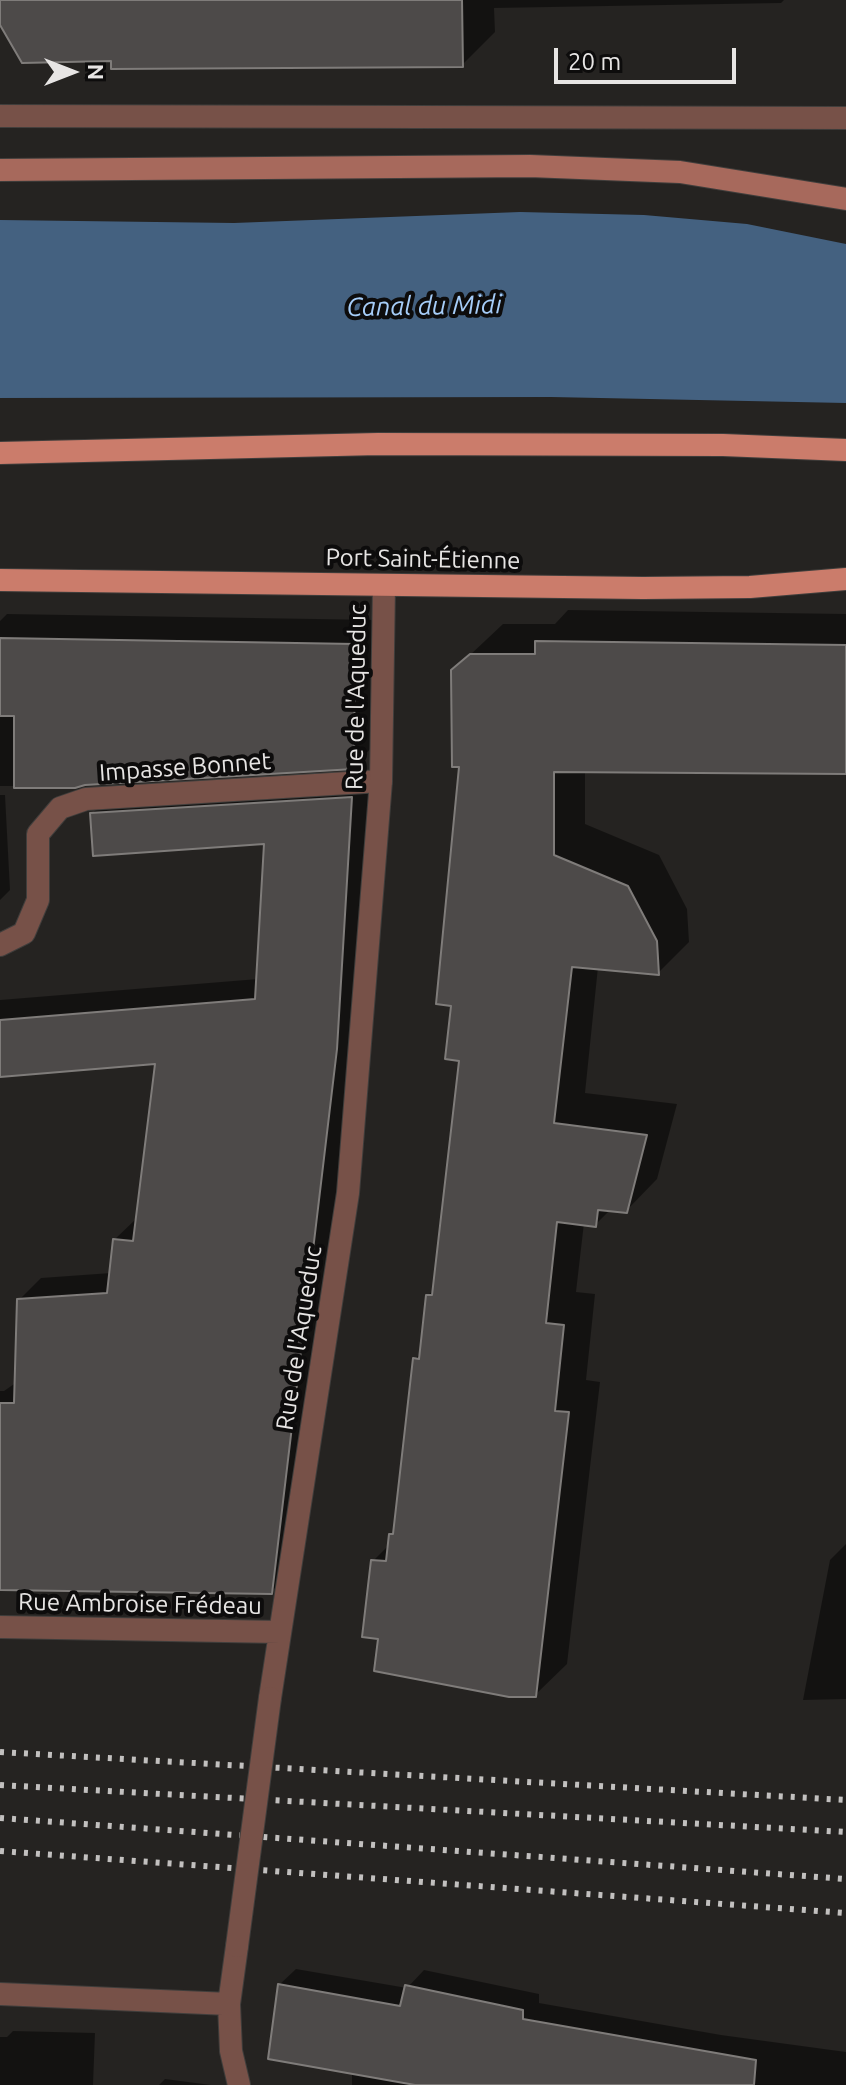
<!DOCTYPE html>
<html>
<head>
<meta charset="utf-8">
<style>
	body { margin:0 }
	#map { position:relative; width:846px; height:2085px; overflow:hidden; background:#252321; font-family:Ubuntu,sans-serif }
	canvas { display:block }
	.north { position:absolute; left:32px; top:32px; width:80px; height:80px; -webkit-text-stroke:6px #0d0c0c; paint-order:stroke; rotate:90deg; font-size:22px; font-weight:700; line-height:32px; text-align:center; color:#e7e5e4 }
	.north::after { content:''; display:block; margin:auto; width:28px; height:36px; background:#e7e5e4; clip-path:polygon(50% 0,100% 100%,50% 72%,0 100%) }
	.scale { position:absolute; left:554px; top:48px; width:182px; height:36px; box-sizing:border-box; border:4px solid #e7e5e4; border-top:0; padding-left:10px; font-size:24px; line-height:28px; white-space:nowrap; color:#e7e5e4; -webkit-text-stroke:6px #0d0c0c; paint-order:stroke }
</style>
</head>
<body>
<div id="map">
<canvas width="846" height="2085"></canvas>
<div class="north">N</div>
<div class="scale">20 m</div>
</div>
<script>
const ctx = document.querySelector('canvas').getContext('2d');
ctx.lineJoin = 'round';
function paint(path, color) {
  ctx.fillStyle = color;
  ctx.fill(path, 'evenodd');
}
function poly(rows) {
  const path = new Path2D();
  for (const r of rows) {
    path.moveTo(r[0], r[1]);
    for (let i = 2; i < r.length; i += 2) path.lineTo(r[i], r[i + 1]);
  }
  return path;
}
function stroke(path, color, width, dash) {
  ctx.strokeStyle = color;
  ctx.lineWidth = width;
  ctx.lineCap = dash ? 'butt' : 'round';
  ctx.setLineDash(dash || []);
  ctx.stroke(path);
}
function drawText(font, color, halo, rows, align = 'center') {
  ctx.font = font + ' Ubuntu,sans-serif';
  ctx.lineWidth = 8;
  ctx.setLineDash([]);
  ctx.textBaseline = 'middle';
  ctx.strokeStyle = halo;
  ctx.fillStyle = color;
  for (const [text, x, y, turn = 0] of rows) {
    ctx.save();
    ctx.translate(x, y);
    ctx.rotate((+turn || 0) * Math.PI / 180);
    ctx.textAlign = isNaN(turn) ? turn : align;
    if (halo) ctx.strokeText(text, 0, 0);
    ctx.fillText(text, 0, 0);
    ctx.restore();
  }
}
const water = poly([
	[520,212,644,215,747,224,846,244,846,403,551,397,0,398,0,220,234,223]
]);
const shadow = poly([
	[0,0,784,0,781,3,494,8,495,32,462,65,113,59,0,23],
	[568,610,846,614,846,772,585,770,585,824,659,855,687,909,689,942,658,973,598,967,585,1093,677,1104,657,1179,626,1211,611,1209,596,1224,584,1223,576,1292,595,1294,586,1380,600,1382,567,1664,535,1695,380,1637,373,1561,390,1544,391,1535,396,1530,415,1359,422,1352,428,1295,435,1289,461,1060,453,1005,461,766,453,671,503,624,555,624],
	[7,614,378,620,377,742,353,767,85,783,75,786,0,786,0,621],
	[373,776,358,1025,293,1570,271,1592,0,1587,0,1391,4,1391,17,1382,19,1300,41,1278,111,1273,114,1240,137,1218,158,1062,0,1076,0,1000,258,979,266,842,92,814,114,791],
	[0,795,5,795,10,890,0,900],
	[846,1544,846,1699,803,1700,830,1560],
	[296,1969,407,1988,424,1970,539,1994,539,2003,721,2035,846,2052,846,2085,424,2085,413,2083,413,2085,352,2085,352,2072,279,1985],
	[13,2031,95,2033,93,2085,0,2085,0,2037,7,2037],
	[165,2079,211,2085,159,2085]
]);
const building = poly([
	[0,0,462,0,463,67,111,69,111,61,22,63,0,25,0,0],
	[0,638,355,644,354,769,85,785,75,788,14,788,14,716,0,716,0,638],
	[535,641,846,645,846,774,554,772,554,855,628,886,657,941,659,975,572,967,554,1123,647,1135,627,1213,598,1210,596,1227,557,1222,546,1323,564,1325,555,1411,569,1412,536,1697,509,1697,374,1671,378,1639,362,1637,371,1560,386,1561,389,1534,393,1534,413,1358,419,1359,426,1295,432,1295,459,1061,445,1059,451,1006,436,1004,459,767,452,767,451,670,470,654,535,654,535,641],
	[352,797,337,1049,272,1594,0,1590,0,1403,14,1403,17,1299,107,1293,113,1239,133,1241,155,1064,0,1077,0,1020,255,999,264,844,93,856,90,813,352,797],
	[278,1984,400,2006,405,1985,523,2010,523,2019,756,2060,754,2085,415,2085,268,2059,278,1984]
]);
const service = poly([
	[0,945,24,933,38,900,38,834,60,808,86,799,381,781]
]);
const minor = poly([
	[0,116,846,118],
	[0,1627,280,1632],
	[270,1698,348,1193,381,781,384,585],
	[237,1946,229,2004,231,2051,239,2085],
	[0,1994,229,2004]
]);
const secondary = poly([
	[0,170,530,166,680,172,846,199]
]);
const primary = poly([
	[0,453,378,444,723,445,846,450],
	[0,580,643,588,750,587,846,579]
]);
const rail = poly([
	[0,1752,846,1800],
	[0,1785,846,1832],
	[0,1818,846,1879],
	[0,1851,846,1913]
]);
const minorBridge = poly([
	[237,1946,270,1698]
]);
const streetNames = [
	["Port Saint-Étienne",423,559,1],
	["Rue de l'Aqueduc",356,697,-89],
	["Impasse Bonnet",185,767,-4],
	["Rue de l'Aqueduc",299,1338,-81],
	["Rue Ambroise Frédeau",140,1604,1]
];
const waterNames = [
	["Canal du Midi",424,306,-1]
];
paint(water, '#446180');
paint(shadow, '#0007');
paint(building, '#4d4a49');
stroke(building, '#7f7c7a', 2);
stroke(service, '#403e3c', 24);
stroke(minor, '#403e3c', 24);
stroke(secondary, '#403e3c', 24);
stroke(primary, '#403e3c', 24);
stroke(service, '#775148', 22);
stroke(minor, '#775148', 22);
stroke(secondary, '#a7695c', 22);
stroke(primary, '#cb7c6b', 22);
stroke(rail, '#c2c0bf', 6, [4, 8]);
stroke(minorBridge, '#403e3c', 24, []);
stroke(minorBridge, '#775148', 22);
drawText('24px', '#e7e5e4', '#0d0c0c', streetNames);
drawText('italic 26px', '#a6cdf8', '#0d0c0c', waterNames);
</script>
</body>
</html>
